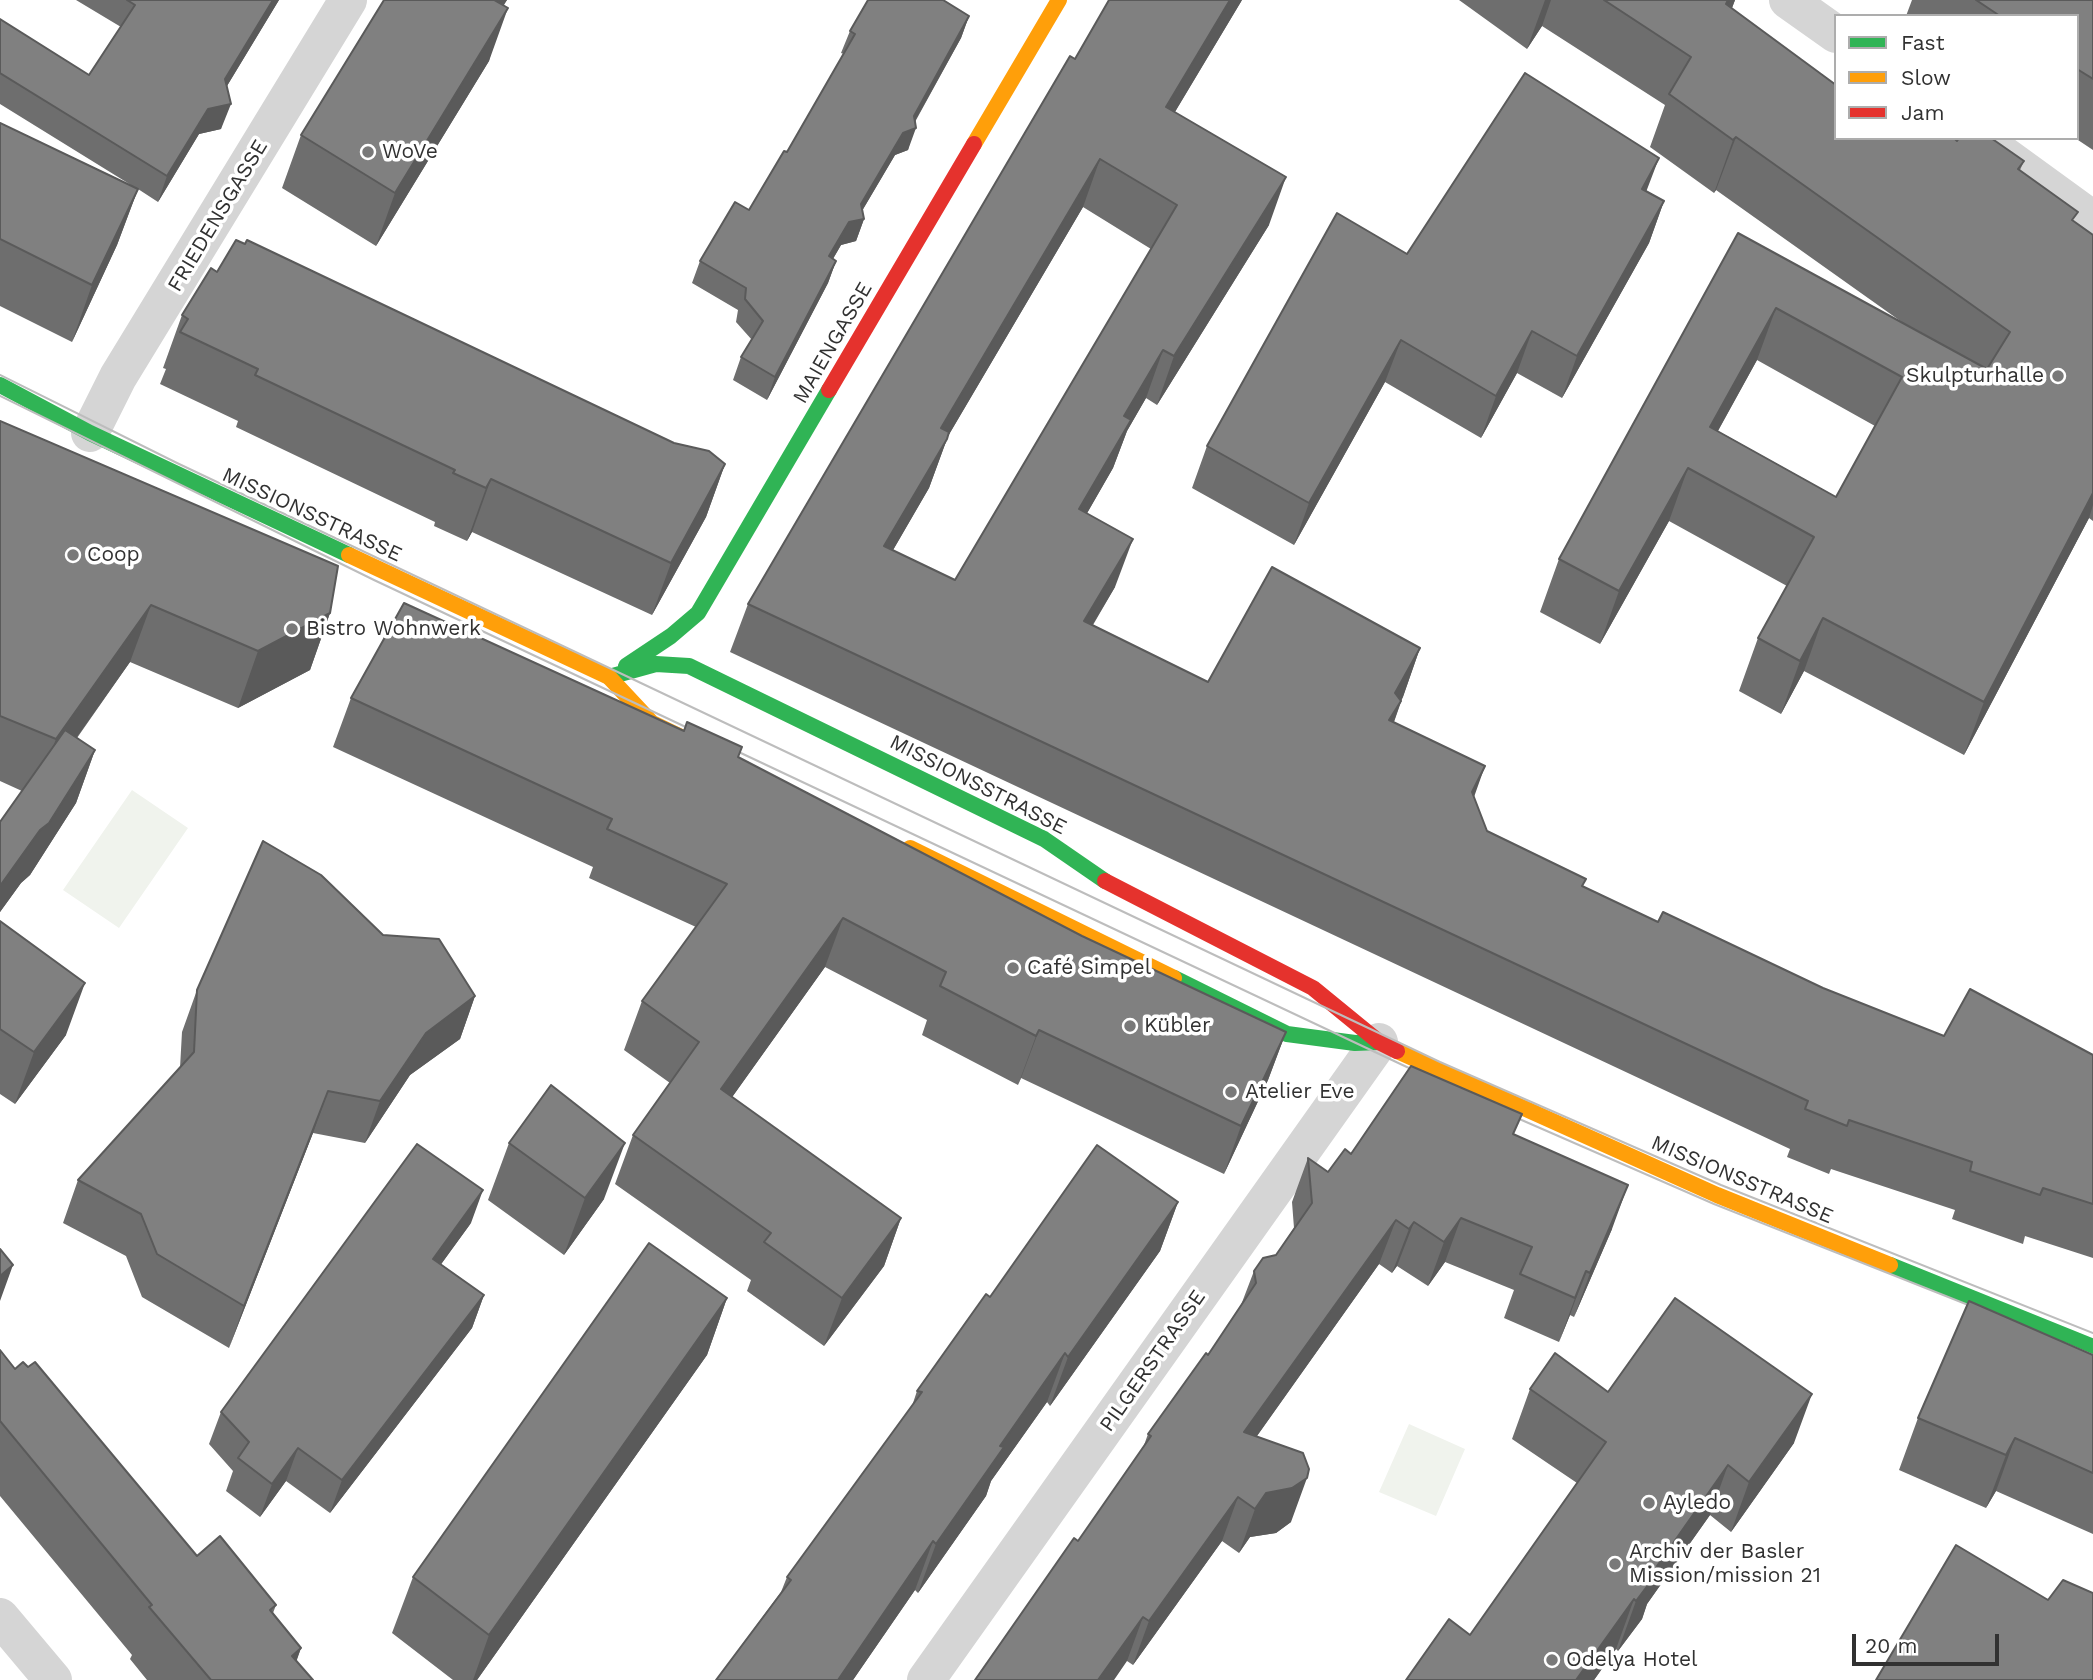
<!DOCTYPE html>
<html>
<head>
<meta charset="utf-8">
<style>
	body { margin:0 }
	#map { position:relative; width:2093px; height:1680px; overflow:hidden; background:#fff; font-family:"Work Sans",sans-serif }
	canvas { display:block }
	.legend { position:absolute; left:1834px; top:14px; width:245px; height:126px; box-sizing:border-box; background:#fff; border:2px solid #adadad; margin:0; padding:9px 12px; list-style:none; font-size:21px; color:#313131 }
	.legend li { display:flex; align-items:center; gap:14px; height:35px }
	.legend b { width:35px; border:2px solid #adadad }
	.scale { position:absolute; left:1852px; top:1634px; width:147px; height:32px; box-sizing:border-box; border:4px solid #313131; border-top:0; padding-left:9px; font-size:21px; line-height:24px; white-space:nowrap; color:#313131; -webkit-text-stroke:5px #fff; paint-order:stroke }
</style>
</head>
<body>
<div id="map">
<canvas width="2093" height="1680"></canvas>
<ul class="legend">
<li><b style="height:9px;background:#30b455"></b>Fast</li>
<li><b style="height:9px;background:#ff9f0a"></b>Slow</li>
<li><b style="height:9px;background:#e5322d"></b>Jam</li>
</ul>
<div class="scale">20 m</div>
</div>
<script>
const ctx = document.querySelector('canvas').getContext('2d');
ctx.lineJoin = 'round';
function paint(path, color) {
  ctx.fillStyle = color;
  ctx.fill(path, 'evenodd');
}
function poly(rows) {
  const path = new Path2D();
  for (const r of rows) {
    path.moveTo(r[0], r[1]);
    for (let i = 2; i < r.length; i += 2) path.lineTo(r[i], r[i + 1]);
  }
  return path;
}
function stroke(path, color, width, dash) {
  ctx.strokeStyle = color;
  ctx.lineWidth = width;
  ctx.lineCap = dash ? 'butt' : 'round';
  ctx.setLineDash(dash || []);
  ctx.stroke(path);
}
function drawText(font, color, halo, rows, align = 'center') {
  ctx.font = font + ' "Work Sans",sans-serif';
  ctx.lineWidth = 7;
  ctx.setLineDash([]);
  ctx.textBaseline = 'middle';
  ctx.strokeStyle = halo;
  ctx.fillStyle = color;
  for (const [text, x, y, turn = 0] of rows) {
    ctx.save();
    ctx.translate(x, y);
    ctx.rotate((+turn || 0) * Math.PI / 180);
    ctx.textAlign = isNaN(turn) ? turn : align;
    if (halo) ctx.strokeText(text, 0, 0);
    ctx.fillText(text, 0, 0);
    ctx.restore();
  }
}
const green = poly([
	[132,790,188,828,119,928,63,890],
	[1409,1424,1465,1449,1436,1516,1379,1492]
]);
const street = poly([
	[1788,0,1836,34],
	[1980,138,2093,220],
	[90,433,118,377,348,0],
	[0,1617,53,1680],
	[926,1680,1379,1042]
]);
const fast = poly([
	[0,385,90,433,349,555],
	[626,666,671,636,698,613,829,390],
	[609,677,656,664,689,666,1044,839,1105,881],
	[1174,978,1287,1034,1355,1043,1379,1042],
	[1890,1265,2093,1347]
]);
const slow = poly([
	[974,144,1059,0],
	[349,555,609,677,652,723,683,738],
	[910,848,1174,978],
	[1397,1051,1717,1195,1890,1265]
]);
const jam = poly([
	[829,390,974,144],
	[1105,881,1313,988,1379,1042,1397,1051]
]);
const tram = poly([
	[0,375,177,463,1440,1062,1721,1185,2093,1333],
	[0,396,374,580,1428,1077],
	[1501,1111,1714,1204,1986,1312],
	[2064,1343,2093,1355]
]);
const wall = poly([
	[76,0,279,0,227,86,221,129,199,134,158,202,138,189,117,245,72,342,0,306,0,123,131,185,0,104,0,19,89,75,121,27],
	[384,0,507,0,503,5,489,61,376,246,282,188,301,135],
	[1242,0,1175,112,1269,225,1157,405,1146,398,1127,431,1113,468,1087,513,1115,587,1093,625,1208,682,1420,648,1394,722,1474,797,1487,831,1583,886,1658,922,1944,1036,2093,1055,2093,1258,2025,1236,2023,1244,1952,1219,1955,1210,1831,1169,1829,1174,1787,1157,1790,1149,730,652,748,604,1075,59],
	[1083,207,1151,249,955,580,893,550,929,488,948,436],
	[1459,0,1735,0,1732,8,1836,138,1957,141,2024,161,2020,170,2075,222,2093,235,2093,521,2089,518,1964,755,1804,671,1781,714,1739,691,1758,638,1787,586,1669,521,1600,644,1540,612,1559,559,1738,233,1906,325,1716,190,1714,193,1650,147,1665,105,1542,26,1527,49],
	[1757,360,1875,426,1836,497,1718,431],
	[1912,0,2093,0,2093,150,2075,138,2077,138,2077,16,1906,16],
	[969,16,961,38,915,122,908,150,895,155,862,211,864,219,856,241,841,245,833,259,836,261,828,283,767,400,733,380,741,357,752,340,736,322,738,310,692,283,700,261,749,210,787,152,844,54,841,53,850,31],
	[1647,191,1664,201,1649,243,1562,398,1517,373,1481,438,1385,382,1294,545,1192,488,1207,446,1407,254],
	[217,272,674,443,725,464,706,517,652,615,472,532,467,541,434,526,435,522,236,427,238,421,160,384,166,369,163,368,182,315],
	[0,421,330,613,310,670,238,708,130,662,77,738,95,750,76,803,30,875,21,883,0,912,0,822,22,791,0,781],
	[351,698,684,731,742,747,738,758,1082,936,1286,1032,1268,1080,1224,1174,1021,1078,1018,1085,922,1035,927,1020,825,967,732,1097,901,1218,884,1266,824,1346,747,1291,751,1280,615,1184,633,1135,670,1083,624,1050,642,1001,696,927,589,878,593,867,333,747],
	[0,921,66,1035,15,1104,0,1094],
	[383,935,475,996,460,1039,410,1075,365,1143,313,1133,229,1348,142,1297,126,1256,63,1223,78,1180,180,1068,182,1032,197,990],
	[1514,1135,1612,1229,1574,1317,1570,1315,1559,1342,1504,1318,1514,1290,1445,1262,1428,1286,1397,1266,1392,1273,1379,1264,1256,1437,1291,1522,1276,1533,1250,1537,1239,1553,1222,1541,1133,1665,1127,1661,1078,1541,1143,1448,1148,1434,1208,1355,1241,1305,1254,1271,1276,1255,1294,1228,1292,1202,1308,1158,1328,1172,1351,1154],
	[509,1143,604,1199,564,1255,488,1200],
	[1178,1202,1160,1251,1050,1406,1047,1402,991,1481,986,1496,918,1593,915,1590,853,1680,716,1680,781,1592,787,1577,912,1406,917,1391,990,1297],
	[471,1223,441,1264,484,1295,472,1328,330,1513,286,1481,260,1517,226,1491,233,1471,209,1444,221,1412],
	[727,1298,707,1355,477,1680,453,1680,392,1633,413,1577],
	[0,1350,15,1369,197,1556,276,1605,273,1613,301,1648,296,1661,313,1680,147,1680,130,1659,132,1655,0,1496],
	[2093,1355,2093,1534,1996,1491,1986,1508,1899,1470,1918,1418],
	[1530,1389,1608,1392,1794,1443,1731,1532,1710,1515,1647,1604,1642,1619,1618,1651,1616,1649,1594,1680,1406,1680,1470,1635,1577,1483,1512,1439]
]);
const shadedWall = poly([
	[273,0,279,0,216,104,225,79],
	[494,0,507,0,475,53],
	[1230,0,1242,0,1149,155,1166,107],
	[1545,0,1551,0,1542,26,1527,49],
	[1728,0,1735,0,1723,31,1726,4],
	[508,8,489,61,376,246,395,193],
	[969,16,961,38,910,130,916,128,908,150,895,155,856,221,864,219,856,241,841,245,821,279,829,256,914,116],
	[231,104,221,129,199,134,158,202,167,176,208,109],
	[1736,137,1716,190,1714,193,1733,140],
	[1659,158,1643,200,1642,189],
	[1100,159,1083,207,924,477,941,428],
	[1286,177,1269,225,1157,405,1174,356],
	[138,189,117,245,72,342,92,285],
	[1664,201,1649,243,1562,398,1577,356],
	[836,261,828,283,767,400,775,377],
	[1776,308,1757,360,1695,472,1710,427],
	[1532,331,1517,373,1481,438,1496,396],
	[1401,340,1385,382,1294,545,1309,503],
	[1163,350,1146,398,1127,431,1113,468,1062,557,1079,509,1124,416],
	[947,439,929,488,867,595,884,546],
	[725,464,706,517,652,615,671,563],
	[1688,468,1669,521,1600,644,1619,591],
	[491,479,472,532,467,541,486,488],
	[2093,493,2093,505,2089,518,1964,755,1984,702],
	[1133,539,1115,587,1066,669,1084,621],
	[151,605,130,662,35,796,56,739],
	[330,613,310,670,238,708,258,651],
	[1823,618,1804,671,1781,714,1800,661],
	[1420,648,1403,697,1392,715,1401,701,1384,750,1395,693],
	[95,750,76,803,30,875,21,883,0,912,0,886],
	[1485,766,1468,814,1472,792],
	[843,918,825,967,703,1138,721,1089],
	[85,983,66,1035,15,1104,34,1052],
	[475,996,460,1039,410,1075,365,1143,380,1101,426,1033],
	[1039,1030,1021,1078,1018,1085,1036,1036],
	[1286,1032,1268,1080,1224,1174,1241,1126],
	[328,1091,313,1133,229,1348,244,1306],
	[625,1143,604,1199,564,1255,585,1198],
	[1628,1185,1612,1229,1574,1317,1590,1273],
	[483,1190,471,1223,421,1292,433,1259],
	[1178,1202,1160,1251,1050,1406,1068,1357],
	[901,1218,884,1266,824,1346,842,1298],
	[1461,1218,1445,1262,1428,1286,1444,1242],
	[1396,1220,1379,1264,1228,1477,1244,1432],
	[1414,1222,1397,1266,1392,1273,1409,1229],
	[13,1265,0,1301,0,1276],
	[1586,1271,1570,1315,1559,1342,1575,1298],
	[484,1295,472,1328,330,1513,342,1480],
	[727,1298,707,1355,477,1680,473,1680,489,1635],
	[1065,1353,1047,1402,991,1481,986,1496,918,1593,936,1544,1000,1446],
	[1812,1394,1794,1443,1731,1532,1749,1482],
	[2015,1438,1996,1491,1986,1508,2006,1455],
	[298,1448,286,1481,260,1517,272,1484],
	[1728,1465,1710,1515,1647,1604,1642,1619,1618,1651,1636,1601,1657,1566],
	[1307,1478,1291,1522,1276,1533,1250,1537,1239,1553,1255,1509,1266,1493],
	[1238,1497,1222,1541,1133,1665,1149,1621],
	[933,1541,915,1590,853,1680,838,1680],
	[1634,1599,1616,1649,1594,1680,1576,1680],
	[1143,1617,1127,1661,1114,1680,1098,1680],
	[301,1648,290,1680,292,1656]
]);
const building = poly([
	[127,0,273,0,225,79,231,104,208,109,167,176,0,73,0,19,89,75,135,5,127,0],
	[384,0,494,0,508,8,395,193,301,135,384,0],
	[868,0,943,0,969,16,914,116,916,128,903,133,861,204,864,219,849,222,829,256,836,261,775,377,741,357,763,321,745,299,746,288,700,261,735,202,749,210,784,151,787,152,855,34,850,31,868,0],
	[1109,0,1230,0,1166,107,1286,177,1174,356,1163,350,1124,416,1131,420,1079,509,1133,539,1084,621,1208,682,1272,567,1420,648,1395,693,1401,701,1389,720,1485,766,1472,792,1487,831,1586,879,1582,886,1658,922,1663,912,1823,988,1944,1036,1970,989,2093,1055,2093,1204,2043,1188,2040,1195,1970,1171,1972,1162,1849,1120,1847,1126,1805,1109,1808,1101,748,604,1070,56,1075,59,1109,0],
	[1100,159,1177,205,955,580,884,546,947,439,949,432,941,428,1100,159],
	[1604,0,1728,0,1726,4,1836,85,1836,138,1954,138,1957,141,1959,138,1991,138,2024,161,2018,169,2078,212,2072,220,2093,235,2093,493,1984,702,1823,618,1800,661,1758,638,1814,537,1688,468,1619,591,1559,559,1738,233,1987,369,2010,332,1736,137,1733,140,1669,94,1691,57,1604,0],
	[1776,308,1902,377,1836,497,1710,427,1776,308],
	[1976,0,2093,0,2093,79,2077,69,2077,16,2000,16,1976,0],
	[1525,73,1659,158,1642,189,1664,201,1577,356,1532,331,1496,396,1401,340,1309,503,1207,446,1337,213,1407,254,1525,73],
	[0,123,138,189,92,285,0,239,0,123],
	[236,240,245,244,247,240,674,443,709,451,725,464,671,563,491,479,486,488,453,473,455,470,255,375,258,369,180,332,188,319,182,315,211,268,217,272,236,240],
	[0,421,338,566,330,613,258,651,151,605,56,739,0,716,0,421],
	[404,603,684,731,687,722,742,747,738,757,1082,936,1286,1032,1241,1126,1039,1030,1036,1036,940,986,946,972,843,918,721,1089,901,1218,842,1298,764,1242,771,1233,633,1135,699,1042,642,1001,727,884,607,829,612,819,351,698,404,603],
	[65,730,95,750,49,823,40,830,0,886,0,822,65,730],
	[263,841,321,875,383,935,439,939,475,996,426,1033,380,1101,328,1091,244,1306,157,1254,141,1214,78,1180,194,1052,197,990,263,841],
	[0,921,85,983,34,1052,0,1029,0,921],
	[1411,1066,1522,1114,1513,1134,1628,1185,1590,1273,1586,1271,1575,1298,1520,1274,1532,1247,1461,1218,1444,1242,1414,1222,1409,1229,1396,1220,1244,1432,1303,1453,1309,1469,1307,1478,1292,1488,1266,1493,1255,1509,1238,1497,1149,1621,1143,1617,1098,1680,975,1680,1074,1538,1078,1541,1151,1436,1148,1434,1206,1353,1208,1355,1256,1283,1254,1271,1263,1258,1276,1255,1312,1203,1308,1158,1328,1172,1345,1149,1351,1154,1411,1066],
	[551,1085,625,1143,585,1198,509,1143,551,1085],
	[417,1144,483,1190,433,1259,484,1295,342,1480,298,1448,272,1484,238,1458,249,1442,221,1412,417,1144],
	[1097,1145,1178,1202,1068,1357,1065,1353,1000,1446,1004,1447,936,1544,933,1541,838,1680,716,1680,791,1580,787,1577,922,1392,917,1391,986,1294,990,1297,1097,1145],
	[649,1243,727,1298,489,1635,413,1577,649,1243],
	[0,1249,13,1265,0,1276,0,1249],
	[1675,1298,1812,1394,1749,1482,1728,1465,1657,1566,1660,1569,1636,1601,1634,1599,1576,1680,1406,1680,1449,1619,1470,1635,1606,1442,1530,1389,1555,1353,1608,1392,1675,1298],
	[1969,1301,2093,1355,2093,1473,2015,1438,2006,1455,1918,1418,1969,1301],
	[0,1350,15,1369,23,1362,28,1367,35,1362,197,1556,220,1536,276,1605,270,1610,301,1648,292,1656,313,1680,211,1680,149,1607,152,1605,0,1421,0,1350],
	[1956,1545,2048,1600,2063,1580,2093,1593,2093,1680,1876,1680,1956,1545]
]);
const markers = [
	[368,152,7,"#797979"],
	[2058,376,7,"#797979"],
	[73,555,7,"#797979"],
	[292,629,7,"#797979"],
	[1013,968,7,"#797979"],
	[1130,1026,7,"#797979"],
	[1231,1092,7,"#797979"],
	[1649,1503,7,"#797979"],
	[1615,1564,7,"#797979"],
	[1552,1660,7,"#797979"]
];
const poiNames = [
	["WoVe",382,152],
	["Skulpturhalle",2044,376,"right"],
	["Coop",87,555],
	["Bistro Wohnwerk",306,629],
	["Café Simpel",1027,968],
	["Kübler",1144,1026],
	["Atelier Eve",1245,1092],
	["Ayledo",1663,1503],
	["Archiv der Basler",1629,1552],
	["Mission/mission 21",1629,1576],
	["Odelya Hotel",1566,1660]
];
const streetNames = [
	["FRIEDENSGASSE",218,216,-59],
	["MAIENGASSE",833,343,-60],
	["MISSIONSSTRASSE",312,515,25],
	["MISSIONSSTRASSE",978,785,27],
	["MISSIONSSTRASSE",1742,1180,23],
	["PILGERSTRASSE",1153,1361,-55]
];
paint(green, '#f0f3ed');
stroke(street, '#d5d5d5', 38);
stroke(fast, '#30b455', 16);
stroke(slow, '#ff9f0a', 16);
stroke(jam, '#e5322d', 16);
stroke(tram, '#bdbdbd', 2);
paint(wall, '#6e6e6e');
paint(shadedWall, '#5a5a5a');
paint(building, '#808080');
stroke(building, '#5a5a5a', 2);
for (const [x, y, r, color] of markers) {
  const dot = new Path2D();
  dot.arc(x, y, r, 0, 2 * Math.PI);
  ctx.fillStyle = color;
  ctx.fill(dot);
  stroke(dot, '#fff', 2.5);
}
drawText('21px', '#313131', '#fff', poiNames, 'left');
drawText('21px', '#313131', '#fff', streetNames);
</script>
</body>
</html>
